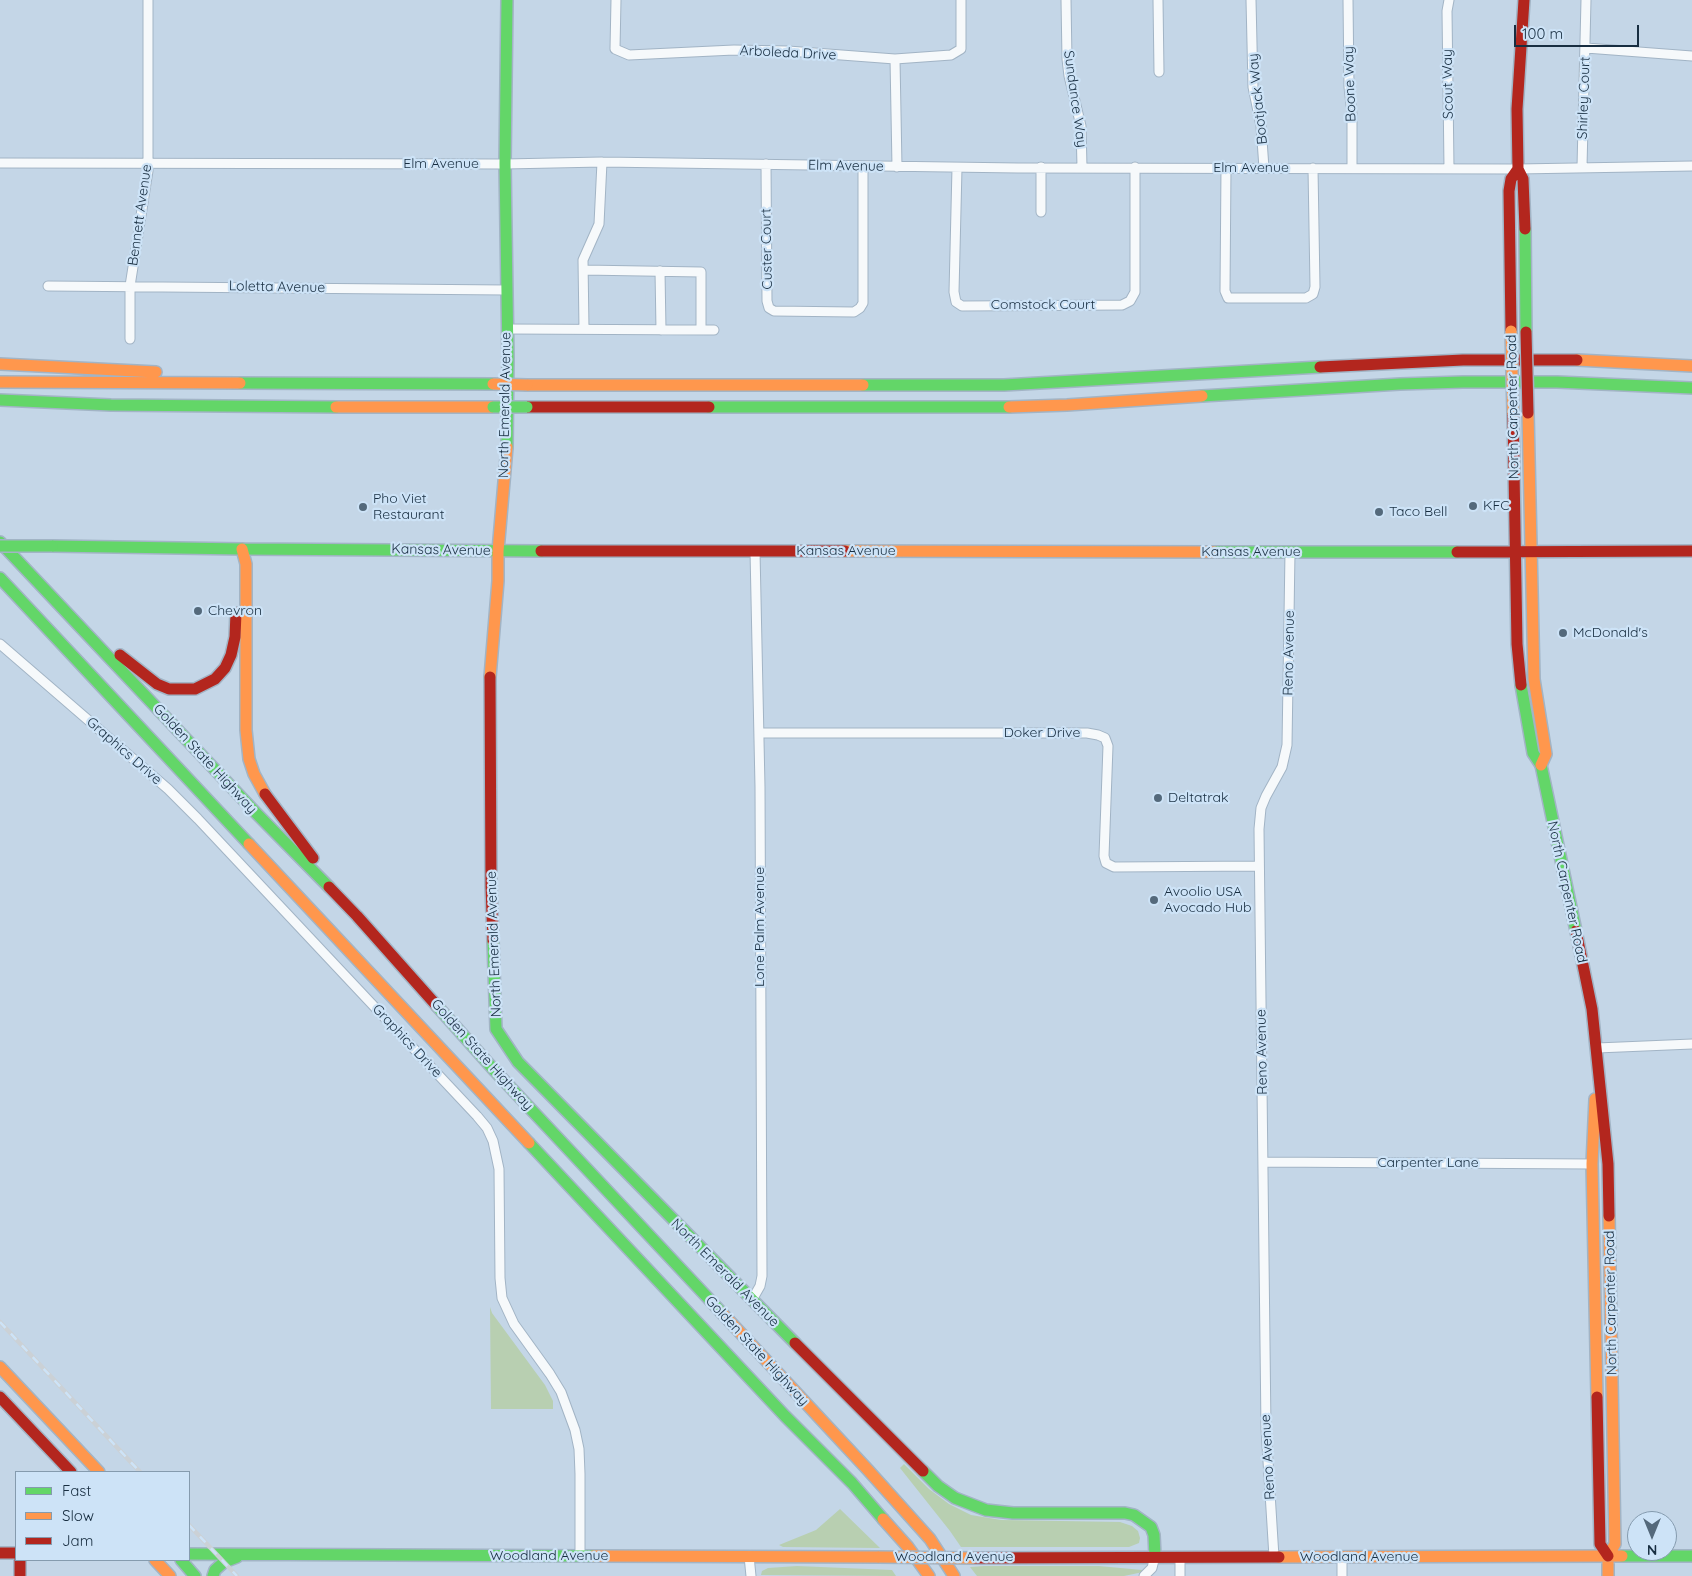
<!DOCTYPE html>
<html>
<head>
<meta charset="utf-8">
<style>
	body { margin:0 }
	#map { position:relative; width:1692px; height:1576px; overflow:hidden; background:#c4d6e7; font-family:Quicksand,sans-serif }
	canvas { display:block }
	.legend { position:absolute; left:15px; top:1471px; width:175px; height:90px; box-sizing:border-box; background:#cde3f7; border:1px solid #859bae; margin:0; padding:6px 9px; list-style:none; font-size:15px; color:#182e41 }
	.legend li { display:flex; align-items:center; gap:10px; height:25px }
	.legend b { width:25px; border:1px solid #859bae }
	.north { position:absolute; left:1627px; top:1511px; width:50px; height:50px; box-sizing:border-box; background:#cde3f7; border:1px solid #859bae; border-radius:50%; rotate:180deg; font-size:14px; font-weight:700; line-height:20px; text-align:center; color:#182e41 }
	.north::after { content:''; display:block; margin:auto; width:18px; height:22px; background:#54697b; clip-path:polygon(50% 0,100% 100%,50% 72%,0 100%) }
	.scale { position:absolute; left:1514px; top:25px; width:125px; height:22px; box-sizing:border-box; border:2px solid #182e41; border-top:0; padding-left:6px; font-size:15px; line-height:18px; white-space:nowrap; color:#182e41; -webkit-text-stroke:4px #cde3f7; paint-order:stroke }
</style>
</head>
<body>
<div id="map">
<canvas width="1692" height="1576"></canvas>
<ul class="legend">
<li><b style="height:6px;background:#63d668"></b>Fast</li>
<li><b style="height:6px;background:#ff974d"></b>Slow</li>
<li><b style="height:6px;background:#b3261e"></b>Jam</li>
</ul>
<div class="north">N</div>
<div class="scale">100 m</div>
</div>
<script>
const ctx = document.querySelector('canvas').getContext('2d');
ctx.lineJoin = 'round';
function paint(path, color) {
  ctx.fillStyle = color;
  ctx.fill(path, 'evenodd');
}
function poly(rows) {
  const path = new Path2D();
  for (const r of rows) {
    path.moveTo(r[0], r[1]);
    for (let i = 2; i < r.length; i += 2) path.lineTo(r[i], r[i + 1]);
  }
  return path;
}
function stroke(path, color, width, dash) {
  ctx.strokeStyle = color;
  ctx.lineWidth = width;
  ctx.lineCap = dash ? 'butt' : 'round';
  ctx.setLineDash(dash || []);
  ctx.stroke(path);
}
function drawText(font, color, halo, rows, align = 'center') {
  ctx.font = font + ' Quicksand,sans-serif';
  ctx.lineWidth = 4.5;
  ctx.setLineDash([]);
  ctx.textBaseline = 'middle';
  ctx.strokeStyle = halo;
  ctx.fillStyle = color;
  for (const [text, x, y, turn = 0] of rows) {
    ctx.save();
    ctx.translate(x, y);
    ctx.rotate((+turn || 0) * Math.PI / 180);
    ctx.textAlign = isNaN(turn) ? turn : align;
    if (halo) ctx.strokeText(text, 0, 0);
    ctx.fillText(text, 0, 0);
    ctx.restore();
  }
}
const green = poly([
	[490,1307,492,1313,545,1385,553,1401,553,1409,491,1409],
	[904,1464,929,1489,949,1504,971,1515,1001,1520,1120,1522,1132,1526,1138,1531,1140,1538,1139,1543,1129,1547,961,1547,950,1531,900,1468],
	[840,1509,880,1548,783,1547,779,1545,816,1530],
	[797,1566,892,1570,896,1576,761,1575,762,1571,768,1568],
	[984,1566,1099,1566,1142,1570,1143,1572,1124,1576,977,1576,970,1567]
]);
const street = poly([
	[616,0,615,49,629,55,734,50,788,51,895,59,951,55,961,49,961,0],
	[1066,0,1067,59,1069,76,1081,126,1082,167],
	[1158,0,1159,72],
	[1251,0,1253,87,1261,126,1264,168],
	[1348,0,1349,87,1352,114,1352,168],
	[1449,0,1447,11,1449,168],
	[1586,48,1692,56],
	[895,59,897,167],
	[0,163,505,164,602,162,1018,168,1518,169,1692,166],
	[766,164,767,301,769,308,774,311,854,312,860,308,863,303,863,166],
	[1582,167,1586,0],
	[957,168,954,292,956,302,962,306,1122,305,1130,301,1135,292,1135,167],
	[1226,168,1225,291,1228,298,1306,298,1313,294,1315,287,1313,168],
	[1041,212,1041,167],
	[584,270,701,272,701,330],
	[660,271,661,330],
	[48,286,506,290],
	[507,329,714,330],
	[584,329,583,260,599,224,602,162],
	[130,339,130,286,148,171,148,0],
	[0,644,168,789,198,819,477,1116,487,1128,493,1141,499,1169,500,1278,502,1298,514,1324,550,1374,561,1392,575,1430,579,1449,580,1474,580,1556],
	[759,733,1087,733,1098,735,1105,738,1108,746,1104,856,1106,863,1114,867,1259,866],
	[1597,1048,1692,1044],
	[1263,1162,1592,1164],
	[752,1300,760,1286,762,1276,760,787,755,551],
	[749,1556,751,1576],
	[1180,1557,1180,1576],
	[1274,1557,1266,1429,1259,829,1261,808,1266,796,1282,767,1287,745,1290,552],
	[1342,1557,1342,1576],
	[1144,1576,1152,1568,1155,1556]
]);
const fast = poly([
	[507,0,505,164,508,358,507,447],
	[1525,229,1526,332],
	[240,383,493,384],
	[863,385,1004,385,1320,367],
	[1202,396,1400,384,1463,382,1557,382,1692,388],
	[0,400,111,405,336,407],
	[709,407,1009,407],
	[0,542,256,813,329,887],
	[52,546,242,549],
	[242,549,541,551],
	[1215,552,1457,552],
	[0,578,249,844],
	[1521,685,1533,753,1541,765,1576,931],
	[493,941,496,1029,518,1062,795,1343],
	[437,1006,495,1071,722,1313],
	[529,1143,785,1416,852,1483,883,1519],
	[923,1471,938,1486,955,1498,986,1510,1013,1513,1125,1513,1134,1515,1151,1527,1154,1535,1155,1556],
	[189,1554,593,1556],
	[1622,1556,1692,1556],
	[181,1560,195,1576],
	[213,1576,215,1570,224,1562,237,1557]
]);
const slow = poly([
	[1577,360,1692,366],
	[0,364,156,372],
	[0,382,240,383],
	[527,385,863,385],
	[336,407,493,407],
	[1009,407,1067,405,1202,396],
	[1528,413,1534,679,1546,754,1541,765],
	[242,549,246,564,246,730,249,759,254,774,265,794],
	[845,551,1215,552],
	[490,677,498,581,498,551,507,447],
	[249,844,529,1143],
	[1595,1099,1592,1164,1597,1397],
	[722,1313,868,1470,930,1539,954,1576],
	[0,1367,99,1472],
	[883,1519,908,1547,929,1576],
	[593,1556,879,1557],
	[1279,1557,1622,1556],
	[155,1560,170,1576],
	[1608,1576,1608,1556,1615,1544,1609,1216]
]);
const jam = poly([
	[1524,0,1517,109,1518,169,1523,179,1525,229],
	[1511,331,1509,191,1511,179,1518,169],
	[1320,367,1463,360,1577,360],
	[527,407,709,407],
	[1513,413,1517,644,1521,685],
	[541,551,845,551],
	[1457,552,1692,551],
	[120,655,157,684,169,689,195,689,215,679,225,668,231,655,235,637,236,613],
	[490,677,491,886,493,941],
	[265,794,313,858],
	[329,887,357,916,437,1006],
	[1576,931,1592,1009,1608,1164,1609,1216],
	[795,1343,923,1471],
	[0,1397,71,1472],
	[1597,1397,1600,1544,1608,1556],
	[0,1553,16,1553],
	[973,1558,1279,1557],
	[20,1560,20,1576]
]);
const rail = poly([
	[0,1322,140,1472],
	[189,1525,237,1576]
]);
const fastBridge = poly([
	[493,407,527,407],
	[0,546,52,546]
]);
const slowBridge = poly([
	[1511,331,1513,413],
	[493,384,527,385],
	[879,1557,973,1558]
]);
const jamBridge = poly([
	[1526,332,1528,413]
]);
const markers = [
	[1473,506,5,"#54697b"],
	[363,507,5,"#54697b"],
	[1379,512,5,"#54697b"],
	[198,611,5,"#54697b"],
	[1563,633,5,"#54697b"],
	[1158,798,5,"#54697b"],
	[1154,900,5,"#54697b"]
];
const streetNames = [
	["Arboleda Drive",788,53,3],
	["Boone Way",1350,84,-92],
	["Scout Way",1448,84,-91],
	["Shirley Court",1584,98,-88],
	["Sundance Way",1075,99,82],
	["Bootjack Way",1258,99,-96],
	["Elm Avenue",441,164],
	["Elm Avenue",846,166,1],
	["Elm Avenue",1251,168],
	["Bennett Avenue",140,215,-82],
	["Custer Court",767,249,-91],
	["Loletta Avenue",277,287,1],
	["Comstock Court",1043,305],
	["North Emerald Avenue",505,405,-89],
	["North Carpenter Road",1513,407,-91],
	["Kansas Avenue",441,550,1],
	["Kansas Avenue",846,551],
	["Kansas Avenue",1251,552],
	["Reno Avenue",1289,653,-89],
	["Doker Drive",1042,733],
	["Graphics Drive",124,751,41],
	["Golden State Highway",205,759,47],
	["North Carpenter Road",1567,892,78],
	["Lone Palm Avenue",760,927,-90],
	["North Emerald Avenue",494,944,-92],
	["Graphics Drive",407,1041,47],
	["Reno Avenue",1262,1052,-91],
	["Golden State Highway",482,1055,48],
	["Carpenter Lane",1428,1163],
	["North Emerald Avenue",725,1273,45],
	["North Carpenter Road",1611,1303,-91],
	["Golden State Highway",757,1351,47],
	["Reno Avenue",1268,1457,-93],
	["Woodland Avenue",549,1556],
	["Woodland Avenue",954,1557],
	["Woodland Avenue",1359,1557]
];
const poiNames = [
	["Pho Viet",373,499],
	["Restaurant",373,515],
	["KFC",1483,506],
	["Taco Bell",1389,512],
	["Chevron",208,611],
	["McDonald's",1573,633],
	["Deltatrak",1168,798],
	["Avoolio USA",1164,892],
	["Avocado Hub",1164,908]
];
paint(green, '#b8cfb1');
stroke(street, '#a2b4c5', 11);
stroke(fast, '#a2b4c5', 14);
stroke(slow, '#a2b4c5', 14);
stroke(jam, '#a2b4c5', 14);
stroke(street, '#f6f9fb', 9);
stroke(fast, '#63d668', 11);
stroke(slow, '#ff974d', 11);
stroke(jam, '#b3261e', 11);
stroke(rail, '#cbd1d6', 4.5);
stroke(rail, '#cde3f7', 2.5, [8]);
stroke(fastBridge, '#a2b4c5', 14, []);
stroke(slowBridge, '#a2b4c5', 14, []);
stroke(jamBridge, '#a2b4c5', 14, []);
stroke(fastBridge, '#63d668', 11);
stroke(slowBridge, '#ff974d', 11);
stroke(jamBridge, '#b3261e', 11);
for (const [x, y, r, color] of markers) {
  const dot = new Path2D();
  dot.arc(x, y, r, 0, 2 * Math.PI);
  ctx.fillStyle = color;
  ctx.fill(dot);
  stroke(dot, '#cde3f7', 2);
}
drawText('14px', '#182e41', '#cde3f7', streetNames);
drawText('14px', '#182e41', '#cde3f7', poiNames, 'left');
</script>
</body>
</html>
